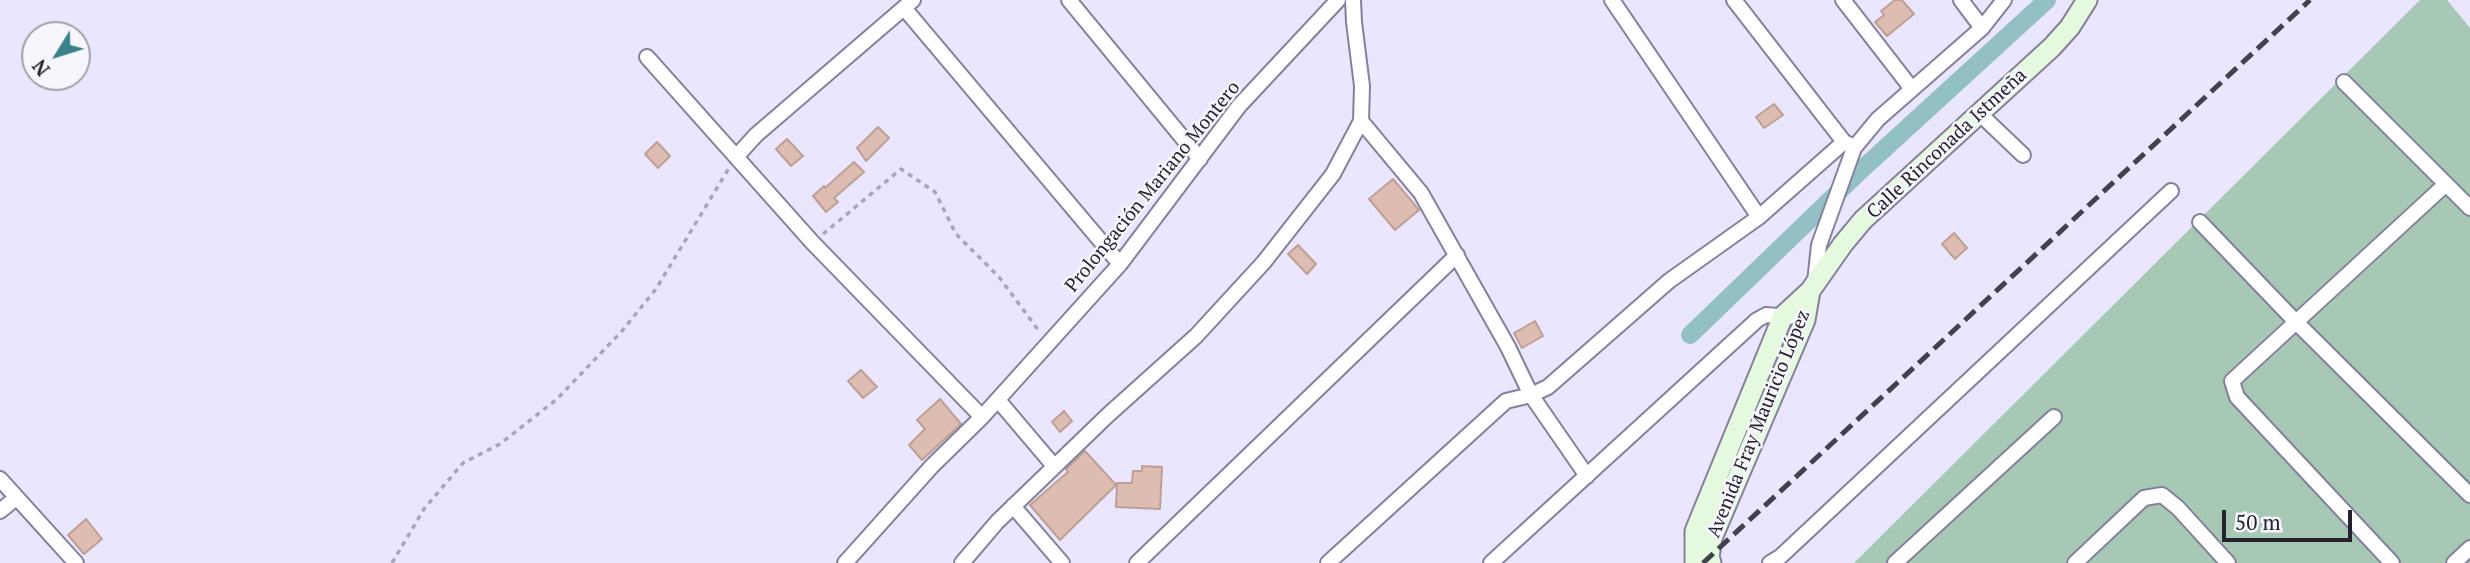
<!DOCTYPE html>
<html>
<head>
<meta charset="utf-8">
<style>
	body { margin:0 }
	#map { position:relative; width:2470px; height:563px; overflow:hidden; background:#eae6fe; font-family:"PT Serif",serif }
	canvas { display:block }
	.north { position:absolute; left:21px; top:21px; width:70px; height:70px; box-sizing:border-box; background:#f7f6fc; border:2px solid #a3a1a9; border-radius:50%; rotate:232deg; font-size:19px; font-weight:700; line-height:28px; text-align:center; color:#24222d }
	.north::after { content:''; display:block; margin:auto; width:24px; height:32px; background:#3b818c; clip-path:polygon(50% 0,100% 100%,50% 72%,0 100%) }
	.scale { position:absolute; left:2222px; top:510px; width:130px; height:32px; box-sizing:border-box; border:4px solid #24222d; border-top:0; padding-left:9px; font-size:21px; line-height:24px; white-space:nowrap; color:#24222d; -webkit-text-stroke:5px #f7f6fc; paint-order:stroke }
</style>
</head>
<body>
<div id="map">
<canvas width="2470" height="563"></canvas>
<div class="north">N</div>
<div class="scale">50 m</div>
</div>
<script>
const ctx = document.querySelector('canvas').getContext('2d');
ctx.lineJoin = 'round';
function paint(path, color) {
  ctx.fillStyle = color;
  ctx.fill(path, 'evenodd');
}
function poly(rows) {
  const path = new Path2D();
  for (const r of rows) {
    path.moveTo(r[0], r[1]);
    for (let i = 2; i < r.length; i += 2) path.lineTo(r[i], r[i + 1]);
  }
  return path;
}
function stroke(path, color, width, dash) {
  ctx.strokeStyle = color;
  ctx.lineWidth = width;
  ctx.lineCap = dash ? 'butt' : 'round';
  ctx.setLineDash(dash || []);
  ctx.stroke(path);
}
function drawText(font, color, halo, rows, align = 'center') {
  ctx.font = font + ' "PT Serif",serif';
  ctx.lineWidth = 5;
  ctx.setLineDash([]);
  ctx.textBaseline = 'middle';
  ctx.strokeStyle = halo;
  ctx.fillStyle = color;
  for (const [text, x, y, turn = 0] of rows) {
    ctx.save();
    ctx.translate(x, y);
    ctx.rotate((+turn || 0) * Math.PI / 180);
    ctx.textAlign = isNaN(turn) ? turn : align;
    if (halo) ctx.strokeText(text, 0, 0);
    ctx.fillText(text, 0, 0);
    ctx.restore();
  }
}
const green = poly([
	[2420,0,2447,0,2470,28,2470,563,1854,563]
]);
const canal = poly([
	[1690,335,1859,172,2047,0]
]);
const building = poly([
	[1895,0,1902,0,1914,14,1887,36,1875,22,1884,15,1881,11,1895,0],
	[1774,104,1783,115,1764,128,1756,117,1774,104],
	[878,127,889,138,866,161,857,148,878,127],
	[787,139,803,156,791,166,776,149,787,139],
	[657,142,670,156,658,168,645,154,657,142],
	[854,162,864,172,834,198,838,202,826,212,813,196,824,186,825,188,854,162],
	[1393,179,1419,210,1395,230,1369,199,1393,179],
	[1954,233,1967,248,1955,259,1942,244,1954,233],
	[1298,245,1316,264,1307,274,1288,254,1298,245],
	[1535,321,1543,336,1522,348,1514,333,1535,321],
	[861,370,877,387,863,398,848,381,861,370],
	[940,399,961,424,922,460,909,445,925,429,917,420,940,399],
	[1064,411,1072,421,1060,432,1052,422,1064,411],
	[1085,451,1116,485,1060,540,1030,505,1068,472,1066,469,1085,451],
	[1142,466,1162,467,1160,509,1116,507,1117,483,1132,483,1133,471,1142,471,1142,466],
	[86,519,102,539,84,554,68,535,86,519]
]);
const path = poly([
	[823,234,901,169,935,192,956,234,999,277,1039,331],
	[392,563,424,509,463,463,500,444,557,399,622,331,656,289,729,168]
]);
const street = poly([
	[1069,0,1200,159],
	[1612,0,1759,217],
	[1734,0,1844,142,1850,145],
	[1843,0,1912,89],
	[1961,0,1982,28],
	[904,8,1120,264],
	[647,57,812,242,982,417],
	[2344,82,2470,208],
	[1980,114,2023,155],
	[1361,121,1421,193,1508,347,1531,395,1587,476],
	[736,157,756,135,913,0],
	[2200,222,2295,321,2470,495],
	[1815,282,1819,245,1854,148,1878,119,1982,28,2004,0],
	[998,400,1054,466],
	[0,479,76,563],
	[1013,506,1062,563],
	[0,511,16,498],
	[845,563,932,466,982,417,1120,264,1239,106,1338,0],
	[962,563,997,522,1108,415,1196,336,1264,262,1333,174,1361,121,1362,86,1354,22,1353,0],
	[1137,563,1457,255],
	[1328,563,1506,401,1531,395,1548,387,1669,281,1759,217,1844,142],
	[1491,563,1757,320,1766,315,1789,317],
	[1770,563,1780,557,2171,191],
	[1895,563,2054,417],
	[2075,563,2144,498,2162,495,2178,508,2228,563],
	[2392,563,2237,397,2232,381,2446,184],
	[2454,563,2470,548]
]);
const secondary = poly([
	[1695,563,1695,531,1783,316,1810,291,1843,244,1863,220,2052,47,2070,27,2087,0],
	[1711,563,1709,557,1712,538,1805,320,1810,291]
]);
const rail = poly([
	[1703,563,2310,0]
]);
const streetNames = [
	["Calle Rinconada Istmeña",1947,144,-43],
	["Prolongación Mariano Montero",1153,187,-51],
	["Avenida Fray Mauricio López",1759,424,-68]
];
paint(green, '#a6c8b4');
stroke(canal, '#92c0c5', 18);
paint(building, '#ddbdb1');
stroke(building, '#be9f94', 2);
stroke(street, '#85809b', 18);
stroke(secondary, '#85809b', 23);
stroke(path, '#a9a5b9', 3.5, [5, 5]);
stroke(street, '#fff', 14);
stroke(secondary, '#e5f9df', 19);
stroke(rail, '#44414f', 5, [14, 7]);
drawText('19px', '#24222d', '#f7f6fc', streetNames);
</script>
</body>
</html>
